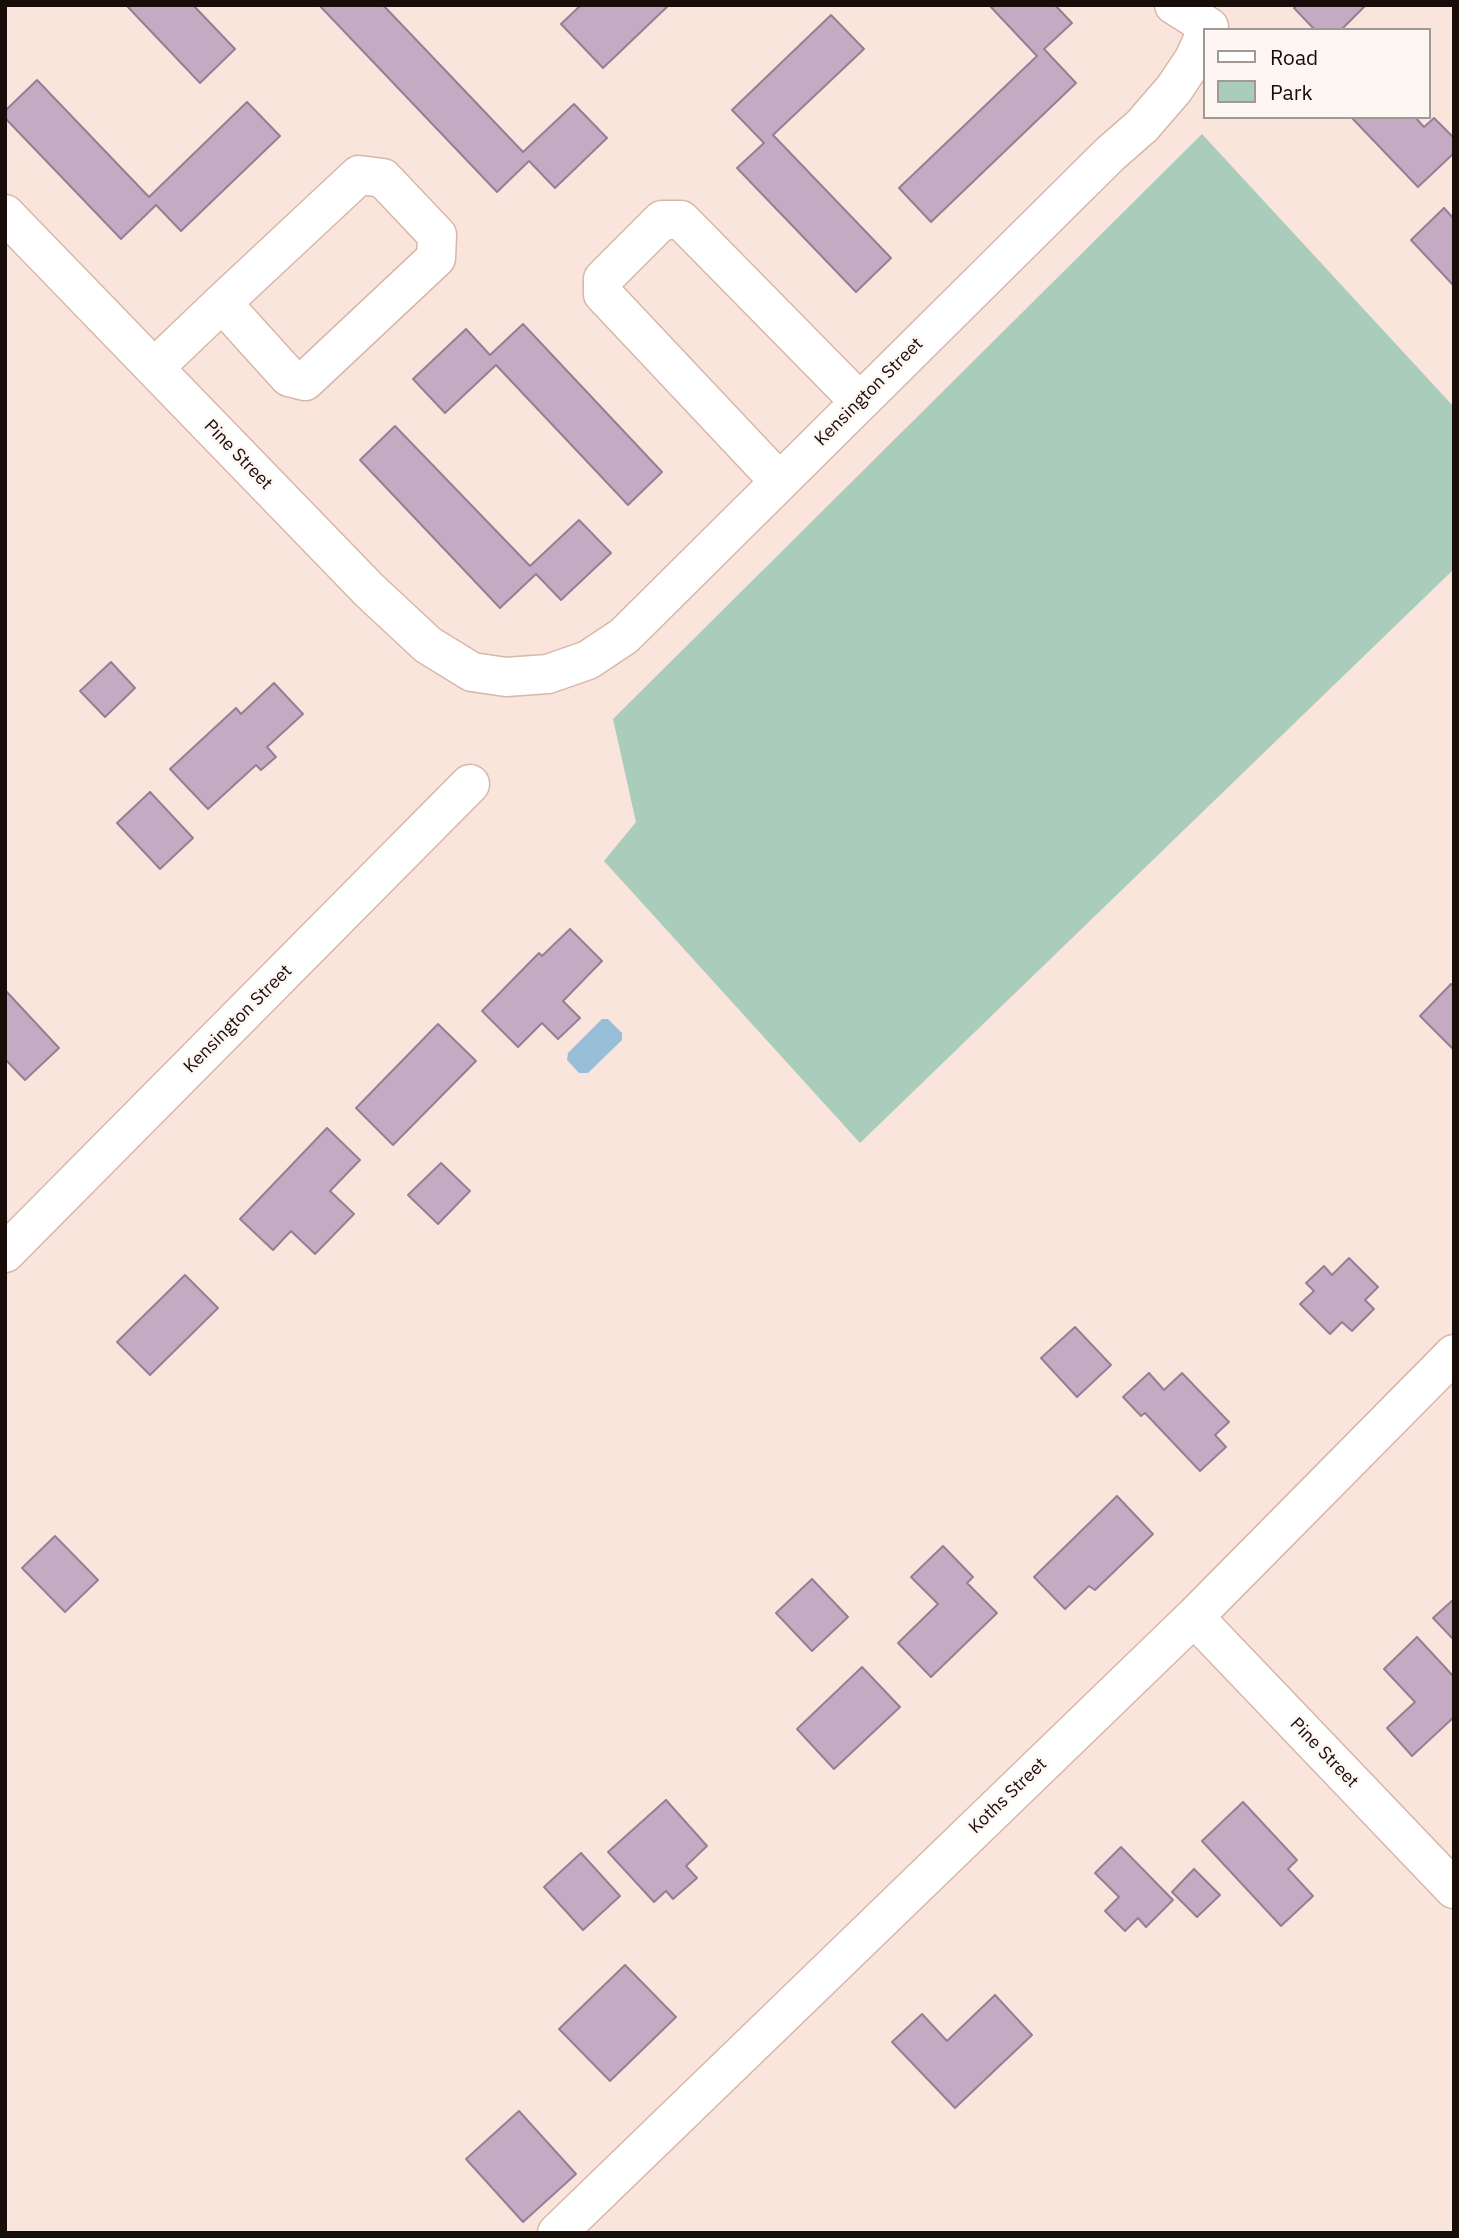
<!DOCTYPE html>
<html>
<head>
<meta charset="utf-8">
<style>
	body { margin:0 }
	#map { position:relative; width:1459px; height:2238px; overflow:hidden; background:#fae5dc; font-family:"IBM Plex Sans",sans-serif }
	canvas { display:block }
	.frame { position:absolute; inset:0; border:7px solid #190d09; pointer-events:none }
	.legend { position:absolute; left:1203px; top:28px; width:228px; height:91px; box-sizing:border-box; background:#fdf6f3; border:2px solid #a29995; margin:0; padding:9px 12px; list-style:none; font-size:21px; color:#190d09 }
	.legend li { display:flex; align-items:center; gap:14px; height:35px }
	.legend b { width:35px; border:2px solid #a29995 }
</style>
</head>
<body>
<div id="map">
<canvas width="1459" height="2238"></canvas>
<div class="frame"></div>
<ul class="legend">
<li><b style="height:9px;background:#fff"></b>Road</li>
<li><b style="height:19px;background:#a9ccbb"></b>Park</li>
</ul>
</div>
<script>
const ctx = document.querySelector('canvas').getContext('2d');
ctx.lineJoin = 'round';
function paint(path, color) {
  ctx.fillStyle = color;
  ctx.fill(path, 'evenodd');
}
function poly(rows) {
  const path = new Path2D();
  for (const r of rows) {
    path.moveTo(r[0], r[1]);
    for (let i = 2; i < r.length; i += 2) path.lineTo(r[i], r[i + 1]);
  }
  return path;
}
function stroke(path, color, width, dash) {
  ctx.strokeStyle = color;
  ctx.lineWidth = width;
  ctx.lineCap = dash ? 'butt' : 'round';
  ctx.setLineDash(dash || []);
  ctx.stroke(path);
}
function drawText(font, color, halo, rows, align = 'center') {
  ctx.font = font + ' "IBM Plex Sans",sans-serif';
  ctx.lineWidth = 5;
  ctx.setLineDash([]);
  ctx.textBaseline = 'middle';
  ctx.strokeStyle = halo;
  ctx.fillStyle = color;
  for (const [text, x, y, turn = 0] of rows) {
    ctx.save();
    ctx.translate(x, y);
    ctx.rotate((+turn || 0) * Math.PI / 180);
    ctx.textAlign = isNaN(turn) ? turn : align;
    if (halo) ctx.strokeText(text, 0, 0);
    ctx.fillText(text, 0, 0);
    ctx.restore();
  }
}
const green = poly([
	[1202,134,1454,407,1454,569,860,1143,604,861,636,822,613,719]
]);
const water = poly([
	[602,1019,608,1019,622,1033,622,1040,588,1073,579,1073,567,1060,568,1053]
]);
const building = poly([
	[126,5,193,5,235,49,200,83,126,5],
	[319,5,383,5,523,152,574,104,607,138,555,188,529,161,497,192,319,5],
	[581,5,669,5,603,68,561,24,581,5],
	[989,5,1055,5,1072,23,1044,49,1076,83,931,222,899,188,1037,56,989,5],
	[1297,5,1366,5,1341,30,1315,30,1294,8,1297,5],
	[831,15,864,49,773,135,891,258,856,292,737,168,764,143,732,110,831,15],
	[37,80,149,197,247,102,280,136,181,231,156,205,121,239,5,118,5,111,37,80],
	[1351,117,1415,117,1424,127,1434,118,1454,138,1454,153,1418,187,1351,117],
	[1444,208,1454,219,1454,286,1411,240,1444,208],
	[523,324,662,472,628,505,496,365,445,413,413,379,466,329,490,355,523,324],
	[395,426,530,566,579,520,611,553,561,600,536,574,500,608,360,460,395,426],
	[111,662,135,688,105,717,80,691,111,662],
	[274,683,303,714,267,747,276,757,261,770,256,765,208,809,170,769,236,708,241,714,274,683],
	[150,792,193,838,160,869,117,823,150,792],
	[570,929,602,961,563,1001,580,1018,558,1039,542,1023,518,1047,482,1011,539,953,542,956,570,929],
	[1451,984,1454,987,1454,1050,1420,1016,1451,984],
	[5,990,59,1048,25,1080,5,1059,5,990],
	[438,1024,476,1061,393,1145,356,1108,438,1024],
	[327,1128,360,1160,330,1191,354,1214,315,1254,291,1231,273,1250,240,1219,327,1128],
	[441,1163,470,1191,438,1224,408,1195,441,1163],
	[1349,1258,1378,1287,1365,1300,1374,1309,1352,1331,1342,1322,1330,1334,1300,1304,1314,1291,1306,1283,1324,1266,1332,1275,1349,1258],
	[185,1275,218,1308,150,1375,117,1342,185,1275],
	[1075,1327,1111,1365,1077,1397,1041,1358,1075,1327],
	[1149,1373,1164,1390,1182,1373,1229,1422,1215,1435,1226,1447,1200,1471,1145,1413,1141,1416,1123,1397,1149,1373],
	[1117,1496,1153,1534,1095,1590,1089,1586,1065,1609,1034,1577,1117,1496],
	[55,1536,98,1580,65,1612,22,1568,55,1536],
	[943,1546,973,1577,967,1583,997,1613,931,1677,898,1643,938,1604,911,1577,943,1546],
	[812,1579,848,1617,812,1651,776,1613,812,1579],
	[1454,1599,1454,1640,1433,1618,1454,1599],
	[1417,1637,1454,1677,1454,1717,1412,1756,1387,1728,1415,1702,1384,1669,1417,1637],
	[862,1667,900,1707,834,1769,797,1729,862,1667],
	[666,1800,707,1846,686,1866,697,1878,673,1899,666,1891,654,1902,608,1852,666,1800],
	[1243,1802,1297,1860,1288,1869,1313,1896,1281,1926,1202,1841,1243,1802],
	[1121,1847,1173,1900,1146,1927,1138,1918,1125,1931,1105,1911,1119,1897,1095,1873,1121,1847],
	[581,1853,620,1896,583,1930,544,1887,581,1853],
	[1194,1869,1220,1895,1197,1917,1172,1892,1194,1869],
	[625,1965,676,2017,610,2081,559,2029,625,1965],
	[995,1995,1032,2035,955,2108,892,2042,922,2014,947,2041,995,1995],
	[519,2111,576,2174,523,2222,466,2159,519,2111]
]);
const minor = poly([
	[1174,5,1209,27],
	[5,214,369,590,428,645,472,672,506,677,548,674,588,660,624,636,1110,154,1142,126,1174,89,1194,59,1205,35],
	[154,368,222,303,359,175,383,178,437,235,436,258,305,381,289,377,222,303],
	[779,481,603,294,603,279,662,220,681,220,860,402],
	[5,1253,470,784],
	[1194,1617,1454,1889],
	[557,2233,1194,1617,1454,1354]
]);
const streetNames = [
	["Kensington Street",869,392,-45],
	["Pine Street",238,455,46],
	["Kensington Street",238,1019,-45],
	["Pine Street",1324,1753,46],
	["Koths Street",1008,1796,-44]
];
paint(green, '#a9ccbb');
paint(water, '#99bed9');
paint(building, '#c4aac2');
stroke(building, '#977e94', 2);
stroke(minor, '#d8b6a8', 41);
stroke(minor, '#fff', 38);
drawText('18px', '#190d09', '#fdf6f3', streetNames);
</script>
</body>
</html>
